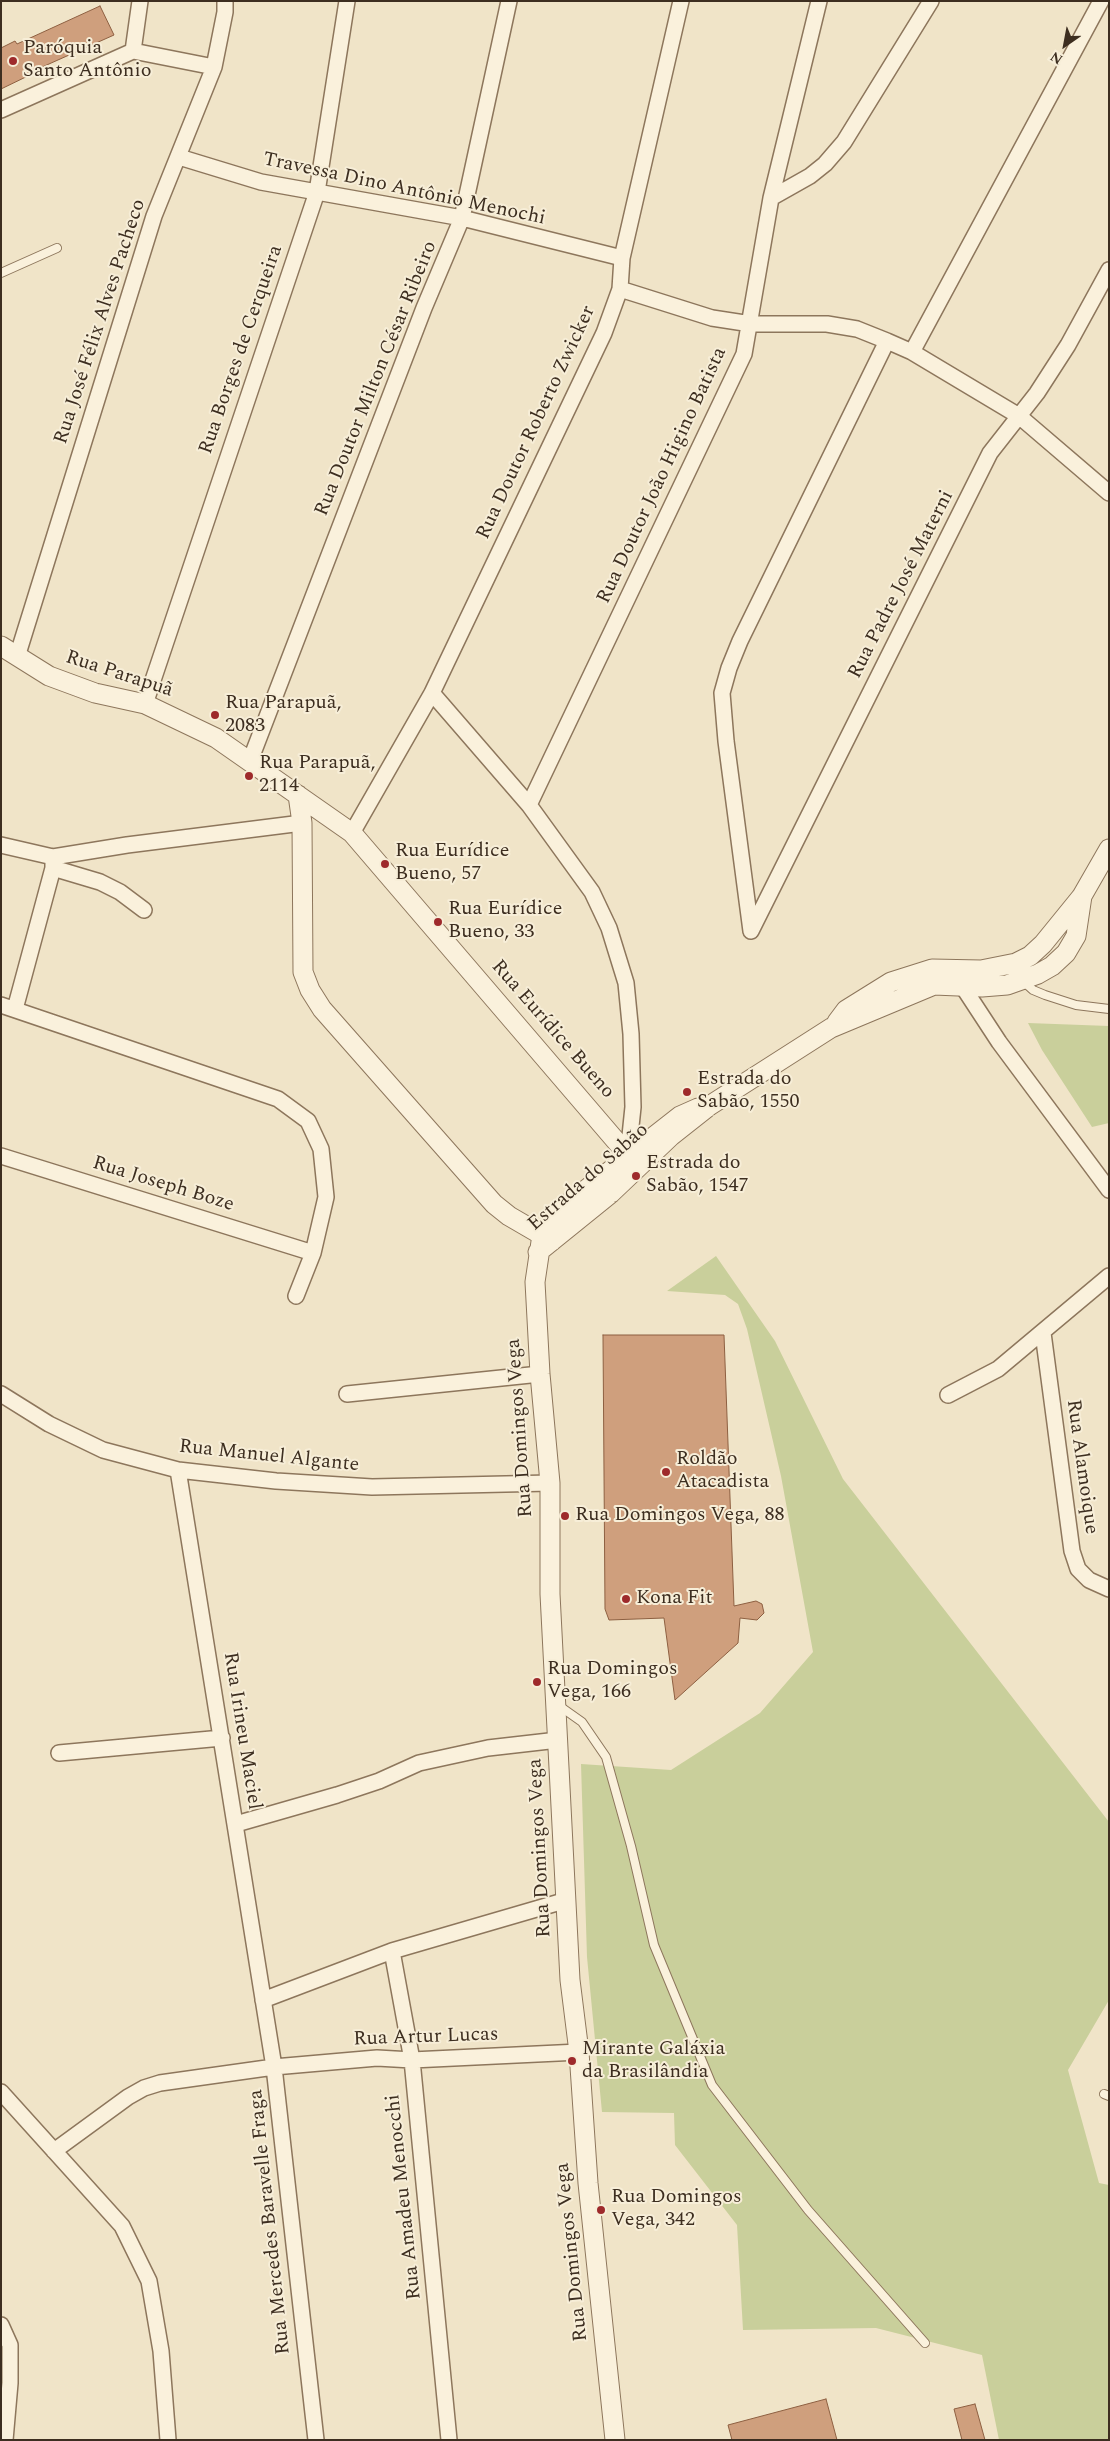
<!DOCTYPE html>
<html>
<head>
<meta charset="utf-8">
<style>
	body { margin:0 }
	#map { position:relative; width:1110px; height:2441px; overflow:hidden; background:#f0e4c8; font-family:Spectral,serif }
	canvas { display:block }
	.frame { position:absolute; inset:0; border:2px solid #3d2e20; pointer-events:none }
	.north { position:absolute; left:1040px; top:20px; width:50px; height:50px; -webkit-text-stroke:4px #f7eed8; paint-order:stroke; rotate:213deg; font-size:14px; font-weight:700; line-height:20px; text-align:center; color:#3d2e20 }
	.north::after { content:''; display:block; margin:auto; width:18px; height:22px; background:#3d2e20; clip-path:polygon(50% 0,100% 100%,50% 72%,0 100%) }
</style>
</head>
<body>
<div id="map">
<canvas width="1110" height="2441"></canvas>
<div class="frame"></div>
<div class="north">N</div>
</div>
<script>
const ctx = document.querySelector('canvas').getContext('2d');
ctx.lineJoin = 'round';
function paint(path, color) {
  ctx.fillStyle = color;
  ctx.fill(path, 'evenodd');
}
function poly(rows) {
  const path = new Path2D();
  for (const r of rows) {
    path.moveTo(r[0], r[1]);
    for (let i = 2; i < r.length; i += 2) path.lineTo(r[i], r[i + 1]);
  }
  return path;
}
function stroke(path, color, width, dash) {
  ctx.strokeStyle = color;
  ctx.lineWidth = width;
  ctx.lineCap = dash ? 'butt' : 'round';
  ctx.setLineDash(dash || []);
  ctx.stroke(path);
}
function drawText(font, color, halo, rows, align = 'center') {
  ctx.font = font + ' Spectral,serif';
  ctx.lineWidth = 4;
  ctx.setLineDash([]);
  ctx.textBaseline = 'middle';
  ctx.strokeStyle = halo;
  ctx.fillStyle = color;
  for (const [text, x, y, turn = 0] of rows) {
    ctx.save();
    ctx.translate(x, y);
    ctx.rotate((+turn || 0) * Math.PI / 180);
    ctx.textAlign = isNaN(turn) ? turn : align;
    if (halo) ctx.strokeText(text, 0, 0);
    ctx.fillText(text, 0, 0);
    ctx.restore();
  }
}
const green = poly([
	[1028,1023,1109,1026,1109,1123,1092,1127,1042,1050],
	[716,1256,775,1341,843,1479,1109,1822,1109,2000,1068,2070,1099,2183,1109,2185,1109,2440,999,2440,982,2355,876,2328,743,2330,737,2225,675,2145,674,2113,602,2112,587,1957,581,1764,671,1770,760,1713,813,1652,781,1476,747,1329,738,1304,725,1295,667,1291]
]);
const building = poly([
	[100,6,114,35,31,72,32,74,1,89,1,48,15,41,17,44,100,6],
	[603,1335,724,1335,734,1606,756,1601,762,1604,764,1613,757,1620,740,1618,738,1643,675,1700,664,1618,609,1620,605,1609,603,1335],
	[826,2399,837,2440,732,2440,728,2425,826,2399],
	[975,2404,985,2440,962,2440,954,2409,975,2404]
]);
const service = poly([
	[1,273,57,248],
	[1022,980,1033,990,1045,995,1076,1005,1109,1009],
	[558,1705,582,1722,606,1757,631,1846,654,1945,712,2085,808,2210,925,2343],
	[1104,2094,1109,2096]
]);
const minor = poly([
	[133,51,140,1],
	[1,110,133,51,214,67],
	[179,157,261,182,462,218,622,258],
	[771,198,810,176,825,164,844,142,931,1],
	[620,289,712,318,751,324,827,324,857,329,887,341,912,352,1019,416,1109,493],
	[912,352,1101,1],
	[17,657,154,216,214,67,225,12,225,1],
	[432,693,529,805,592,892,609,928,626,983,631,1034,633,1107,628,1155],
	[145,704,317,192,347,1],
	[250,761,424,308,462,218,509,1],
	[529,805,744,354,771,198,819,1],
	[352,833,432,693,604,333,620,289,622,258,681,1],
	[1,845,53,857,127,845,302,823],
	[53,868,100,882,120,892,144,910],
	[751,931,990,453,1037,393,1068,345,1109,270],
	[751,931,726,741,722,693,729,668,740,641,887,341],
	[956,980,963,987,999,1042,1109,1190],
	[1,1005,278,1099,308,1121,321,1149,326,1197,313,1253,296,1296],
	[15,1009,53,868,53,857],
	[1,1156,313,1253],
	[1043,1333,1072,1551,1078,1569,1089,1580,1109,1589],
	[1,1394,49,1424,103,1450,178,1470,276,1481,372,1487,550,1483],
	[347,1394,540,1374],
	[948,1395,998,1369,1109,1276],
	[178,1470,274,2067,316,2440],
	[59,1753,222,1738],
	[236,1824,337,1795,379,1781,419,1763,488,1748,558,1740],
	[392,1951,412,2060,449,2440],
	[263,2000,392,1951,567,1900],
	[1,2092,122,2226,149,2281,161,2351,168,2440],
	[54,2151,128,2097,144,2088,160,2083,274,2067,377,2058,412,2060,579,2052],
	[1,2325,10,2345,10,2383,5,2440]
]);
const tertiary = poly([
	[1,646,49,676,95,693,145,704,216,738,352,833,628,1155,629,1165,611,1193],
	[298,795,302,823,303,972,310,990,322,1009,494,1204,509,1216,552,1241],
	[837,1022,846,1010,891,982,932,969,981,970,1016,963,1030,956,1043,944,1082,896,1109,849],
	[538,1252,611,1193,671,1136,709,1106,831,1028,934,985,982,987,1007,985,1038,974,1052,966,1066,953,1076,936,1082,896],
	[615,2440,588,2183,579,2052,570,1980,550,1594,550,1483,540,1374,535,1282,542,1235,560,1210,680,1116,698,1108,709,1106]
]);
const markers = [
	[13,61,5,"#9e2a2b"],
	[215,715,5,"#9e2a2b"],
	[249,776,5,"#9e2a2b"],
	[385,864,5,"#9e2a2b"],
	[438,922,5,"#9e2a2b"],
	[687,1092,5,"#9e2a2b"],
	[636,1176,5,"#9e2a2b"],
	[666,1472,5,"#9e2a2b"],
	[565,1516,5,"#9e2a2b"],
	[626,1599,5,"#9e2a2b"],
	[537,1682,5,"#9e2a2b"],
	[572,2061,5,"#9e2a2b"],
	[601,2210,5,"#9e2a2b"]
];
const poiNames = [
	["Paróquia",23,49],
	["Santo Antônio",23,72],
	["Rua Parapuã,",225,704],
	["2083",225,727],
	["Rua Parapuã,",259,764],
	["2114",259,787],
	["Rua Eurídice",395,852],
	["Bueno, 57",395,875],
	["Rua Eurídice",448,910],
	["Bueno, 33",448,933],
	["Estrada do",697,1080],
	["Sabão, 1550",697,1103],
	["Estrada do",646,1164],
	["Sabão, 1547",646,1187],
	["Roldão",676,1460],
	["Atacadista",676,1483],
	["Rua Domingos Vega, 88",575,1516],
	["Kona Fit",636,1599],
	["Rua Domingos",547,1670],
	["Vega, 166",547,1693],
	["Mirante Galáxia",582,2050],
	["da Brasilândia",582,2073],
	["Rua Domingos",611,2198],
	["Vega, 342",611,2221]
];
const streetNames = [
	["Travessa Dino Antônio Menochi",404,190,12],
	["Rua José Félix Alves Pacheco",101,322,-72],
	["Rua Borges de Cerqueira",242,350,-71],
	["Rua Doutor Milton César Ribeiro",377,379,-68],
	["Rua Doutor Roberto Zwicker",537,423,-65],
	["Rua Doutor João Higino Batista",663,476,-65],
	["Rua Padre José Materni",902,585,-63],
	["Rua Parapuã",119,675,18],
	["Rua Eurídice Bueno",552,1030,49],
	["Estrada do Sabão",589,1178,-41],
	["Rua Joseph Boze",163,1185,17],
	["Rua Domingos Vega",521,1428,-94],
	["Rua Manuel Algante",269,1457,6],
	["Rua Alamoique",1081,1467,82],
	["Rua Irineu Maciel",241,1731,81],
	["Rua Domingos Vega",541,1848,-93],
	["Rua Artur Lucas",426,2038,-2],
	["Rua Amadeu Menocchi",405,2197,-96],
	["Rua Mercedes Baravelle Fraga",271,2222,-96],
	["Rua Domingos Vega",573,2252,-96]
];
paint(green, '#c9cf9b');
paint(building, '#cf9f7d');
stroke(building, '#8d5f41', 1);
stroke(service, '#8d765c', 10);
stroke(minor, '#8d765c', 18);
stroke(tertiary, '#8d765c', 21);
stroke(service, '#faf1dc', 8);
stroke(minor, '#faf1dc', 15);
stroke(tertiary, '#faf1dc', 19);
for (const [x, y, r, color] of markers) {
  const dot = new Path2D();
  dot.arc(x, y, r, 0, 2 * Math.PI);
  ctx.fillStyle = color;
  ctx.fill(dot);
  stroke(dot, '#f7eed8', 2);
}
drawText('20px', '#3d2e20', '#f7eed8', poiNames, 'left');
drawText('20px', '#3d2e20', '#f7eed8', streetNames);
</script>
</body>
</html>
